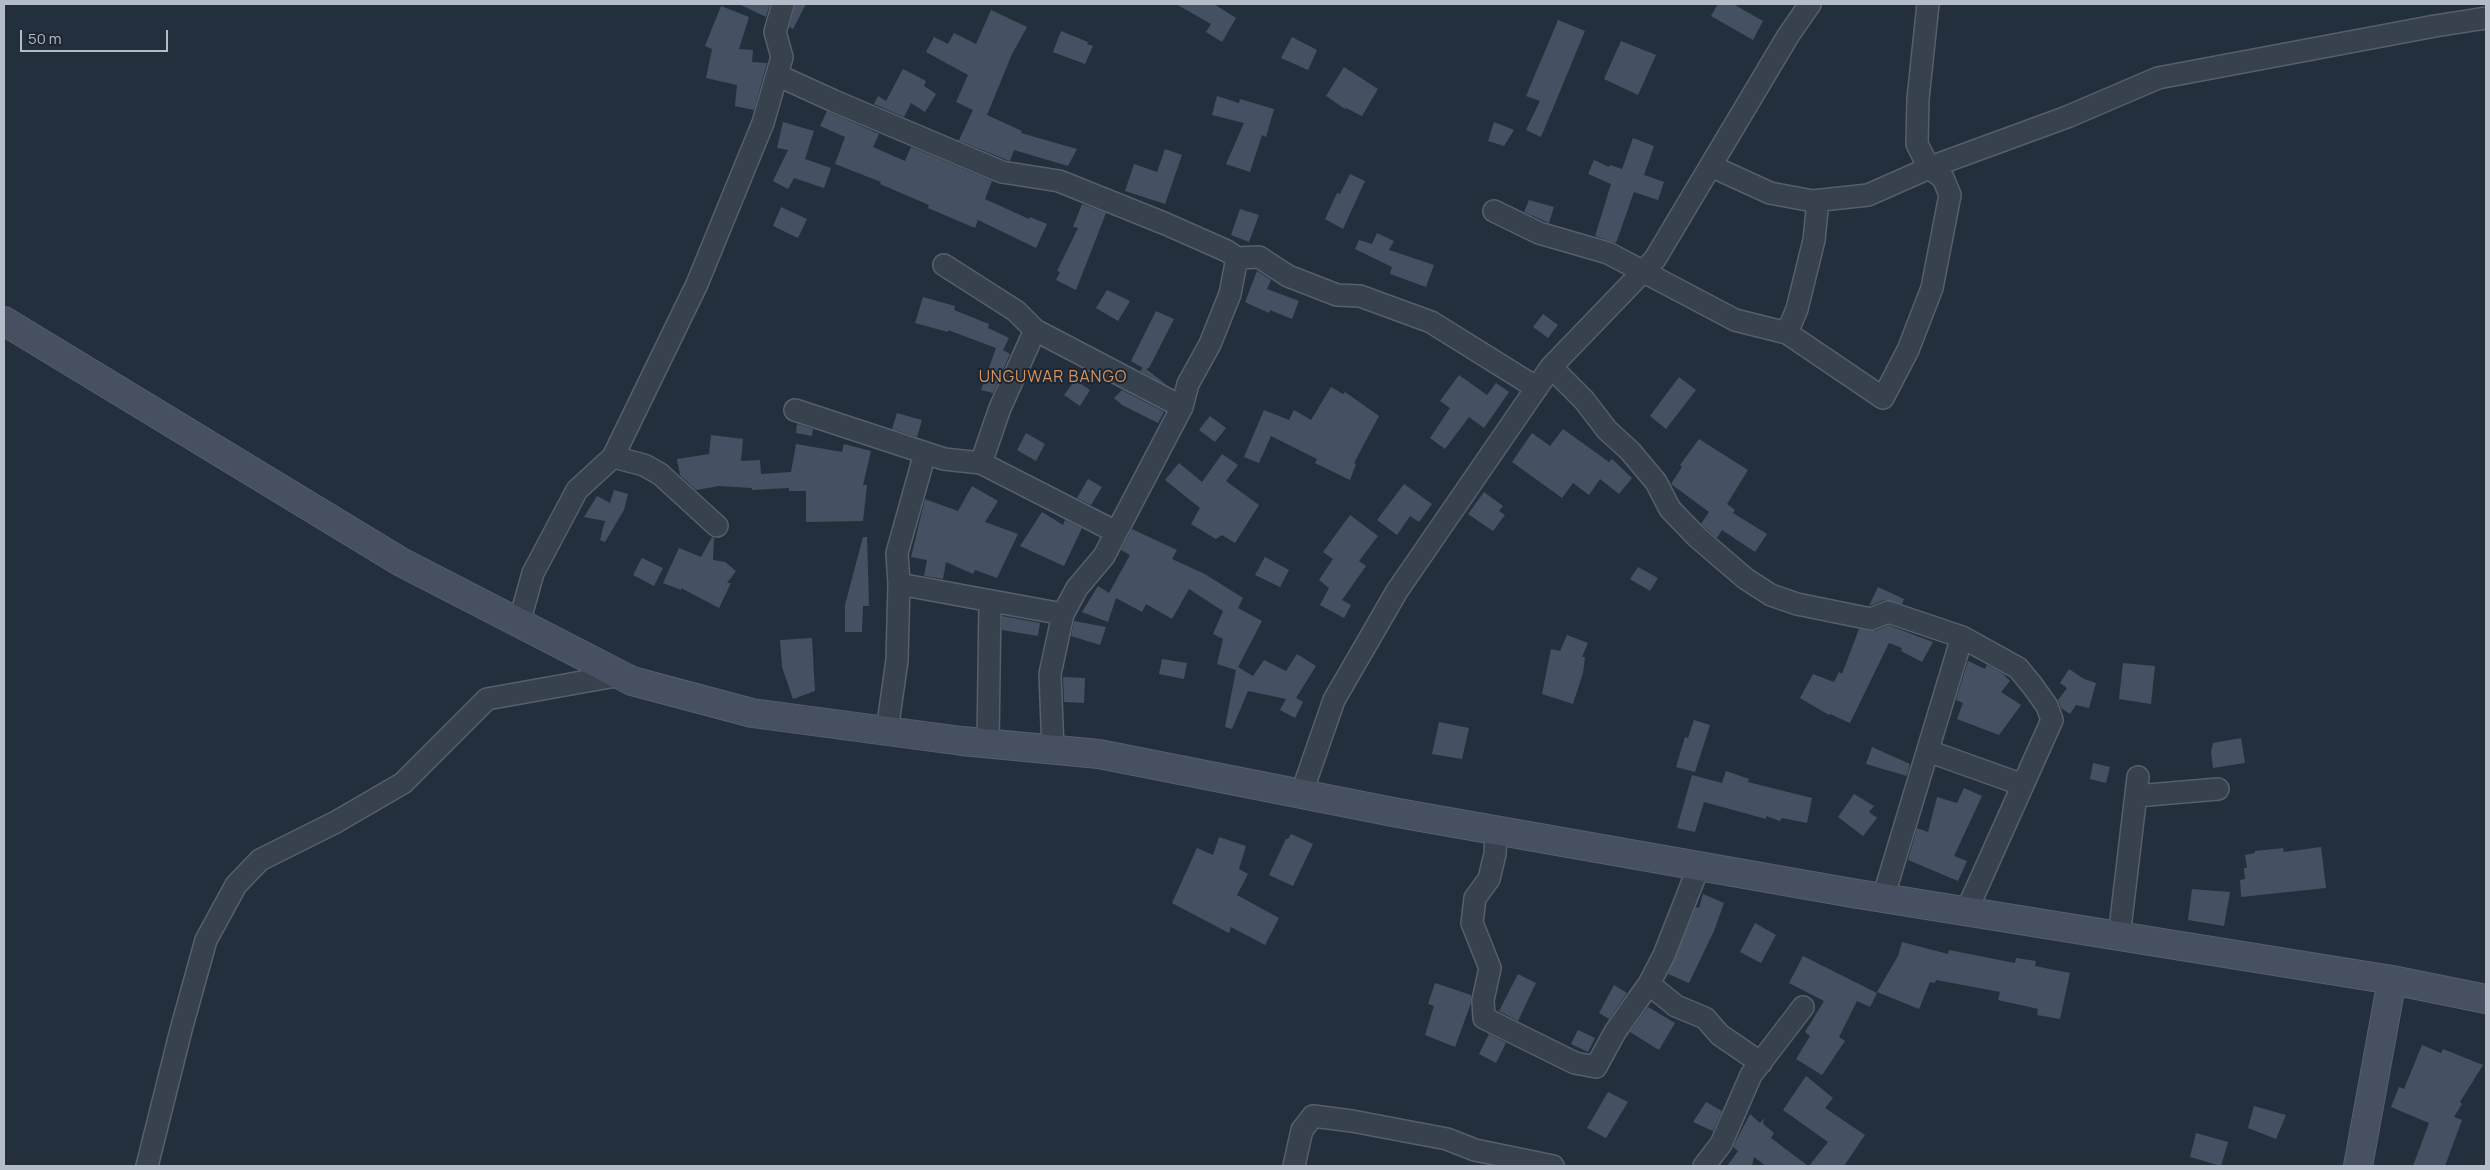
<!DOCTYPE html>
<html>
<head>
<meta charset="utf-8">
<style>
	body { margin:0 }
	#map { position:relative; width:2490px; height:1170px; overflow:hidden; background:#242f3e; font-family:Manrope,sans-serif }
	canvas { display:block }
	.frame { position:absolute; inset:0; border:5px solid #b4bcc9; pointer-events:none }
	.scale { position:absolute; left:20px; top:30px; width:148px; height:22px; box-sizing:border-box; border:2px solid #b4bcc9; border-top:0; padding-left:6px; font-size:15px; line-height:18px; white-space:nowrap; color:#b4bcc9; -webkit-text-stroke:4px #1d2633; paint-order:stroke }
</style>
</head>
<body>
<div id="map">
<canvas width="2490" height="1170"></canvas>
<div class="frame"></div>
<div class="scale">50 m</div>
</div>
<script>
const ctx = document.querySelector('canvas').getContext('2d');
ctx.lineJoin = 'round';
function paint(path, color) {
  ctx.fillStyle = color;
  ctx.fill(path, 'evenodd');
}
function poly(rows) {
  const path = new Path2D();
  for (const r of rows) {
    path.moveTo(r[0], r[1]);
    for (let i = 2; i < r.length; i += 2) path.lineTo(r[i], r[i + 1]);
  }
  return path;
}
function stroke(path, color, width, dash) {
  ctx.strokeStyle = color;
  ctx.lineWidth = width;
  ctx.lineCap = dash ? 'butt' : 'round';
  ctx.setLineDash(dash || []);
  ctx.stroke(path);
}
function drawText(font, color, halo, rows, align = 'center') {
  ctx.font = font + ' Manrope,sans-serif';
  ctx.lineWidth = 4;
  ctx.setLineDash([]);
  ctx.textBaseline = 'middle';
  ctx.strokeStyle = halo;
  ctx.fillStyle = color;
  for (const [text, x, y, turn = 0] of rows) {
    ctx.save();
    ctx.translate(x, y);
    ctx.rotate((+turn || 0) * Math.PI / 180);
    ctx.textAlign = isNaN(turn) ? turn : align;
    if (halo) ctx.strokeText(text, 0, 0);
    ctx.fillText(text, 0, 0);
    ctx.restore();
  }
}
const building = poly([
	[739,4,770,4,766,17],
	[795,4,806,4,793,29,789,27],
	[1176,4,1214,4,1236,18,1222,42,1206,32,1211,24],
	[1718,4,1733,4,1763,21,1753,40,1711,16],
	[721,6,749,17,739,49,753,50,752,62,767,63,754,110,735,106,737,85,706,78,712,49,705,46],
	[991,10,1027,27,1012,54,987,115,1022,131,1021,133,1077,149,1068,166,1014,150,1010,161,1007,160,955,139,959,140,973,110,956,102,968,75,926,52,934,37,948,44,954,33,976,44],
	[1558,20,1585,31,1541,137,1526,130,1540,101,1526,96],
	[1061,31,1088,42,1087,44,1093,46,1085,64,1053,52],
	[1292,37,1317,50,1308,70,1281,58],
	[1621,41,1656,55,1638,95,1604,79],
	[1344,67,1378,89,1362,116,1346,108,1345,109,1326,96],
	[903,69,926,81,924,86,936,94,925,112,911,103,904,117,874,104,878,96,886,101],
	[1217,96,1239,103,1240,99,1274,109,1266,137,1262,135,1250,172,1226,164,1244,123,1212,115],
	[827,111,879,134,873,147,905,161,911,147,992,181,985,199,1029,219,1030,217,1047,224,1036,248,978,220,975,228,928,208,929,205,880,184,881,182,835,164,845,137,820,126],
	[783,122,814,131,805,159,831,168,824,188,794,178,788,189,773,181,788,150,777,148],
	[1494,122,1514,130,1504,146,1488,141],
	[1633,138,1654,146,1644,175,1664,182,1658,200,1634,192,1616,243,1595,236,1611,184,1588,174,1594,160,1609,167,1610,165,1622,169],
	[1165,149,1182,155,1165,204,1125,191,1134,164,1157,172],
	[1350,174,1365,181,1343,229,1325,219,1337,193,1340,194],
	[1529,200,1554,207,1549,223,1524,212],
	[1082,204,1106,213,1076,290,1056,280,1060,272,1057,271,1078,228,1073,227],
	[781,207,807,219,798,238,773,226],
	[1240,209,1259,215,1249,242,1231,235],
	[1377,233,1394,241,1389,250,1434,265,1426,287,1390,274,1392,267,1355,249,1359,240,1372,244],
	[1257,271,1271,280,1267,289,1299,301,1292,319,1270,310,1269,313,1245,302],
	[1107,290,1130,301,1118,321,1096,308],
	[923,297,955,306,954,310,989,324,988,328,1009,338,1003,350,1010,354,993,393,981,390,996,348,948,330,948,332,915,323],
	[1156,311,1174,319,1149,368,1146,369,1168,386,1140,371,1143,368,1131,361],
	[1543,314,1558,325,1548,338,1533,327],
	[1459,375,1487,395,1496,383,1509,392,1484,428,1469,417,1445,449,1430,438,1450,408,1440,401],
	[1679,377,1696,390,1666,429,1650,416],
	[1075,380,1090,390,1080,406,1064,395],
	[1331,387,1343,394,1345,392,1379,416,1354,463,1356,464,1350,480,1315,463,1317,459,1271,436,1259,463,1244,457,1264,410,1289,420,1294,410,1311,420],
	[1122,390,1164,412,1158,423,1122,405,1114,398],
	[897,413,922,420,917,437,892,429],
	[1210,416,1226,428,1215,442,1199,430],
	[797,424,813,429,812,436,796,433],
	[1563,429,1609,462,1612,459,1632,478,1619,494,1600,479,1589,495,1573,483,1562,498,1512,462,1532,433,1550,446],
	[1026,433,1045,444,1036,461,1017,450],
	[711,435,743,439,741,461,760,460,761,474,791,472,796,444,842,452,844,444,871,451,863,485,867,485,863,521,806,522,806,491,789,491,789,488,752,490,752,488,719,486,696,490,680,475,677,459,709,454],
	[1699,439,1748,470,1727,504,1735,510,1733,513,1767,534,1755,552,1722,530,1717,538,1701,524,1709,512,1671,484,1682,467,1680,465],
	[1222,454,1238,465,1226,481,1259,505,1235,543,1222,535,1216,539,1191,524,1200,508,1165,480,1179,463,1202,482],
	[1088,479,1102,487,1091,505,1077,498],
	[1404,484,1432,504,1419,522,1410,516,1397,535,1377,520],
	[972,486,998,501,985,522,1018,534,997,578,975,570,973,574,946,562,943,579,924,576,927,560,911,557,925,499,958,511],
	[614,490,628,494,624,510,605,542,600,540,605,521,584,517,597,496,610,503],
	[1484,492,1503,506,1499,511,1505,515,1493,531,1468,514],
	[1042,512,1063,525,1065,520,1082,528,1064,566,1020,546],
	[1350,515,1378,536,1359,561,1366,566,1342,600,1351,605,1344,618,1320,605,1329,588,1319,580,1333,559,1323,552],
	[1132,529,1177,550,1172,559,1205,574,1243,598,1238,608,1262,621,1238,667,1253,676,1264,660,1286,671,1297,654,1316,666,1296,698,1303,702,1295,718,1280,710,1286,699,1248,691,1232,729,1225,727,1236,670,1217,664,1223,639,1213,634,1223,611,1189,589,1172,619,1146,604,1142,612,1116,598,1108,622,1082,612,1098,586,1109,593,1130,555,1121,550],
	[712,537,714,538,713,560,725,562,736,571,727,583,731,583,719,608,681,588,681,590,663,583,679,548,701,557],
	[863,537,867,537,869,606,863,606,862,632,845,632,845,605],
	[1265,557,1289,570,1280,587,1255,575],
	[642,558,663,568,654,586,633,575],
	[1638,567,1658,578,1650,591,1630,579],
	[1878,587,1904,599,1902,604,1884,600,1869,606],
	[1002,616,1040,623,1038,636,1002,630],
	[1074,621,1106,627,1100,645,1071,636],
	[1888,625,1933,642,1922,662,1901,651,1902,648,1889,643,1850,723,1830,714,1829,715,1800,698,1813,674,1834,682,1839,672,1842,674,1859,629,1875,631],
	[1567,635,1588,643,1582,657,1585,657,1583,673,1573,704,1542,694,1551,649,1560,651],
	[812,638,815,691,793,699,782,667,780,640],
	[1162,659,1187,663,1184,679,1159,674],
	[1968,661,1985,669,1987,665,2002,673,2010,681,2001,692,2021,705,1999,735,1957,719,1963,703,1956,700],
	[2123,663,2155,666,2151,704,2119,699],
	[2069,669,2084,679,2096,683,2089,708,2076,705,2070,714,2061,708,2058,700,2067,688,2060,683],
	[1063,677,1085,678,1084,703,1064,702],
	[1694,720,1710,725,1695,772,1676,767,1685,737,1688,738],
	[1439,722,1469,728,1462,759,1432,754],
	[2241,738,2245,763,2213,768,2211,752,2213,743],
	[1872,747,1910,764,1907,776,1866,764],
	[2093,763,2110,767,2106,783,2090,779],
	[1726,771,1749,779,1748,782,1812,798,1807,823,1782,818,1780,821,1766,816,1766,819,1704,802,1695,832,1677,828,1692,775,1722,783],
	[1964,788,1982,796,1954,856,1967,861,1958,881,1908,860,1917,828,1928,832,1937,797,1957,803],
	[1854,794,1874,806,1869,812,1877,818,1863,836,1838,817],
	[1291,834,1313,844,1293,886,1269,875,1286,839,1288,839],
	[1219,837,1246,846,1239,869,1248,874,1237,895,1279,918,1265,945,1231,927,1229,933,1172,903,1197,848,1213,855],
	[2321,847,2326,888,2241,897,2240,880,2245,879,2244,868,2247,868,2245,855,2255,853,2255,851,2283,848,2284,852],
	[2192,889,2230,892,2224,926,2188,920],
	[1703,894,1724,903,1714,931,1689,983,1668,974,1696,907,1699,908],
	[1755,923,1776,935,1761,963,1740,952],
	[1902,942,1948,954,1949,950,2015,963,2016,958,2036,961,2035,966,2070,973,2060,1019,2037,1015,2038,1009,1998,1000,2000,992,1936,980,1935,983,1930,982,1919,1009,1877,992,1898,956],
	[1803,956,1877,993,1870,1007,1857,1001,1839,1037,1845,1041,1822,1075,1796,1059,1810,1036,1805,1032,1824,1001,1789,983],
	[1518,974,1536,983,1518,1021,1499,1011],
	[1435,983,1471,995,1471,1003,1455,1047,1425,1035,1434,1006,1428,1004],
	[1614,985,1627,993,1609,1019,1599,1013],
	[1648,1007,1675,1023,1659,1050,1630,1032],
	[1578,1030,1595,1038,1588,1052,1571,1044],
	[1489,1034,1506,1043,1496,1063,1479,1054],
	[2422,1045,2441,1053,2443,1049,2483,1065,2460,1102,2462,1104,2454,1117,2462,1120,2445,1166,2413,1166,2429,1123,2391,1107,2399,1087,2404,1089],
	[1806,1076,1833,1098,1825,1108,1865,1135,1844,1166,1809,1166,1828,1142,1783,1110],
	[1608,1092,1628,1102,1606,1138,1587,1128],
	[1706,1102,1722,1111,1713,1131,1693,1122],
	[2254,1106,2286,1115,2276,1139,2248,1128],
	[1750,1114,1760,1123,1764,1118,1763,1124,1774,1133,1771,1138,1808,1166,1766,1166,1754,1157,1752,1166,1727,1166,1738,1151,1733,1147],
	[2196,1133,2228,1142,2221,1166,2190,1157]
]);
const minor = poly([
	[777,75,834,101,1002,172,1059,181,1166,224,1227,251,1237,258,1230,294,1210,344,1188,384,1182,407],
	[1711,166,1770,193,1813,201,1868,195,1936,165,2067,117,2158,78,2435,26,2486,18],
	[1494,211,1539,233,1608,253,1735,320,1787,333,1883,398,1908,350,1932,288,1950,195,1943,178,1929,168,1917,144,1918,99,1928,4],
	[1237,258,1259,257,1288,276,1337,295,1360,296,1431,322,1537,388],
	[1035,330,1182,407,1104,556,1077,588,1063,614,1050,674,1053,750],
	[1787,333,1797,309,1814,240,1818,201],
	[1551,367,1584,400,1607,430,1630,451,1656,482,1670,509,1697,537,1746,579,1771,595,1797,604,1871,619,1888,612,1962,637,2018,668,2032,685,2047,706,2052,720,1966,912],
	[795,410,944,459,981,463,1000,408,1035,330,1016,311,944,265],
	[613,457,644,465,660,474,717,526],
	[981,463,1116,532],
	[899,584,1063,614],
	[519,623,533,573,577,490,613,457,697,284,763,123,782,57,775,32,783,4],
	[887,731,897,660,899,584,897,553,925,453],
	[988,743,990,601],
	[1928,751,2023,785],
	[1301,795,1334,700,1397,591,1551,367,1655,259,1788,36,1810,4],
	[2136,796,2218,789],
	[1496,830,1495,854,1489,879,1475,898,1472,923,1490,968,1483,1000,1484,1018,1575,1063,1596,1067,1615,1032,1649,984],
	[1699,866,1664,955,1649,984,1676,1006,1705,1018,1720,1035,1761,1063],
	[1883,898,1962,637],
	[2119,937,2138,777],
	[147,1166,181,1030,206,940,236,885,260,860,336,822,403,783,487,699,621,675],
	[1294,1166,1302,1130,1313,1116,1352,1121,1447,1139,1475,1150,1553,1166],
	[1704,1166,1721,1144,1751,1075,1803,1007]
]);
const secondary = poly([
	[4,321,401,562,632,681,752,713,962,741,1099,754,1398,813,1852,893,2392,980,2486,999],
	[2358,1166,2392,980]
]);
const quarterNames = [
	["UNGUWAR BANGO",1053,378]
];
paint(building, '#455162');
stroke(minor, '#565f6c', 24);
stroke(secondary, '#565f6c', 30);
stroke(minor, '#38414e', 21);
stroke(secondary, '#465061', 28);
ctx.letterSpacing = '1px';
drawText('16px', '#d59563', '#1d2633', quarterNames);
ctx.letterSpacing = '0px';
</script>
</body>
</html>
